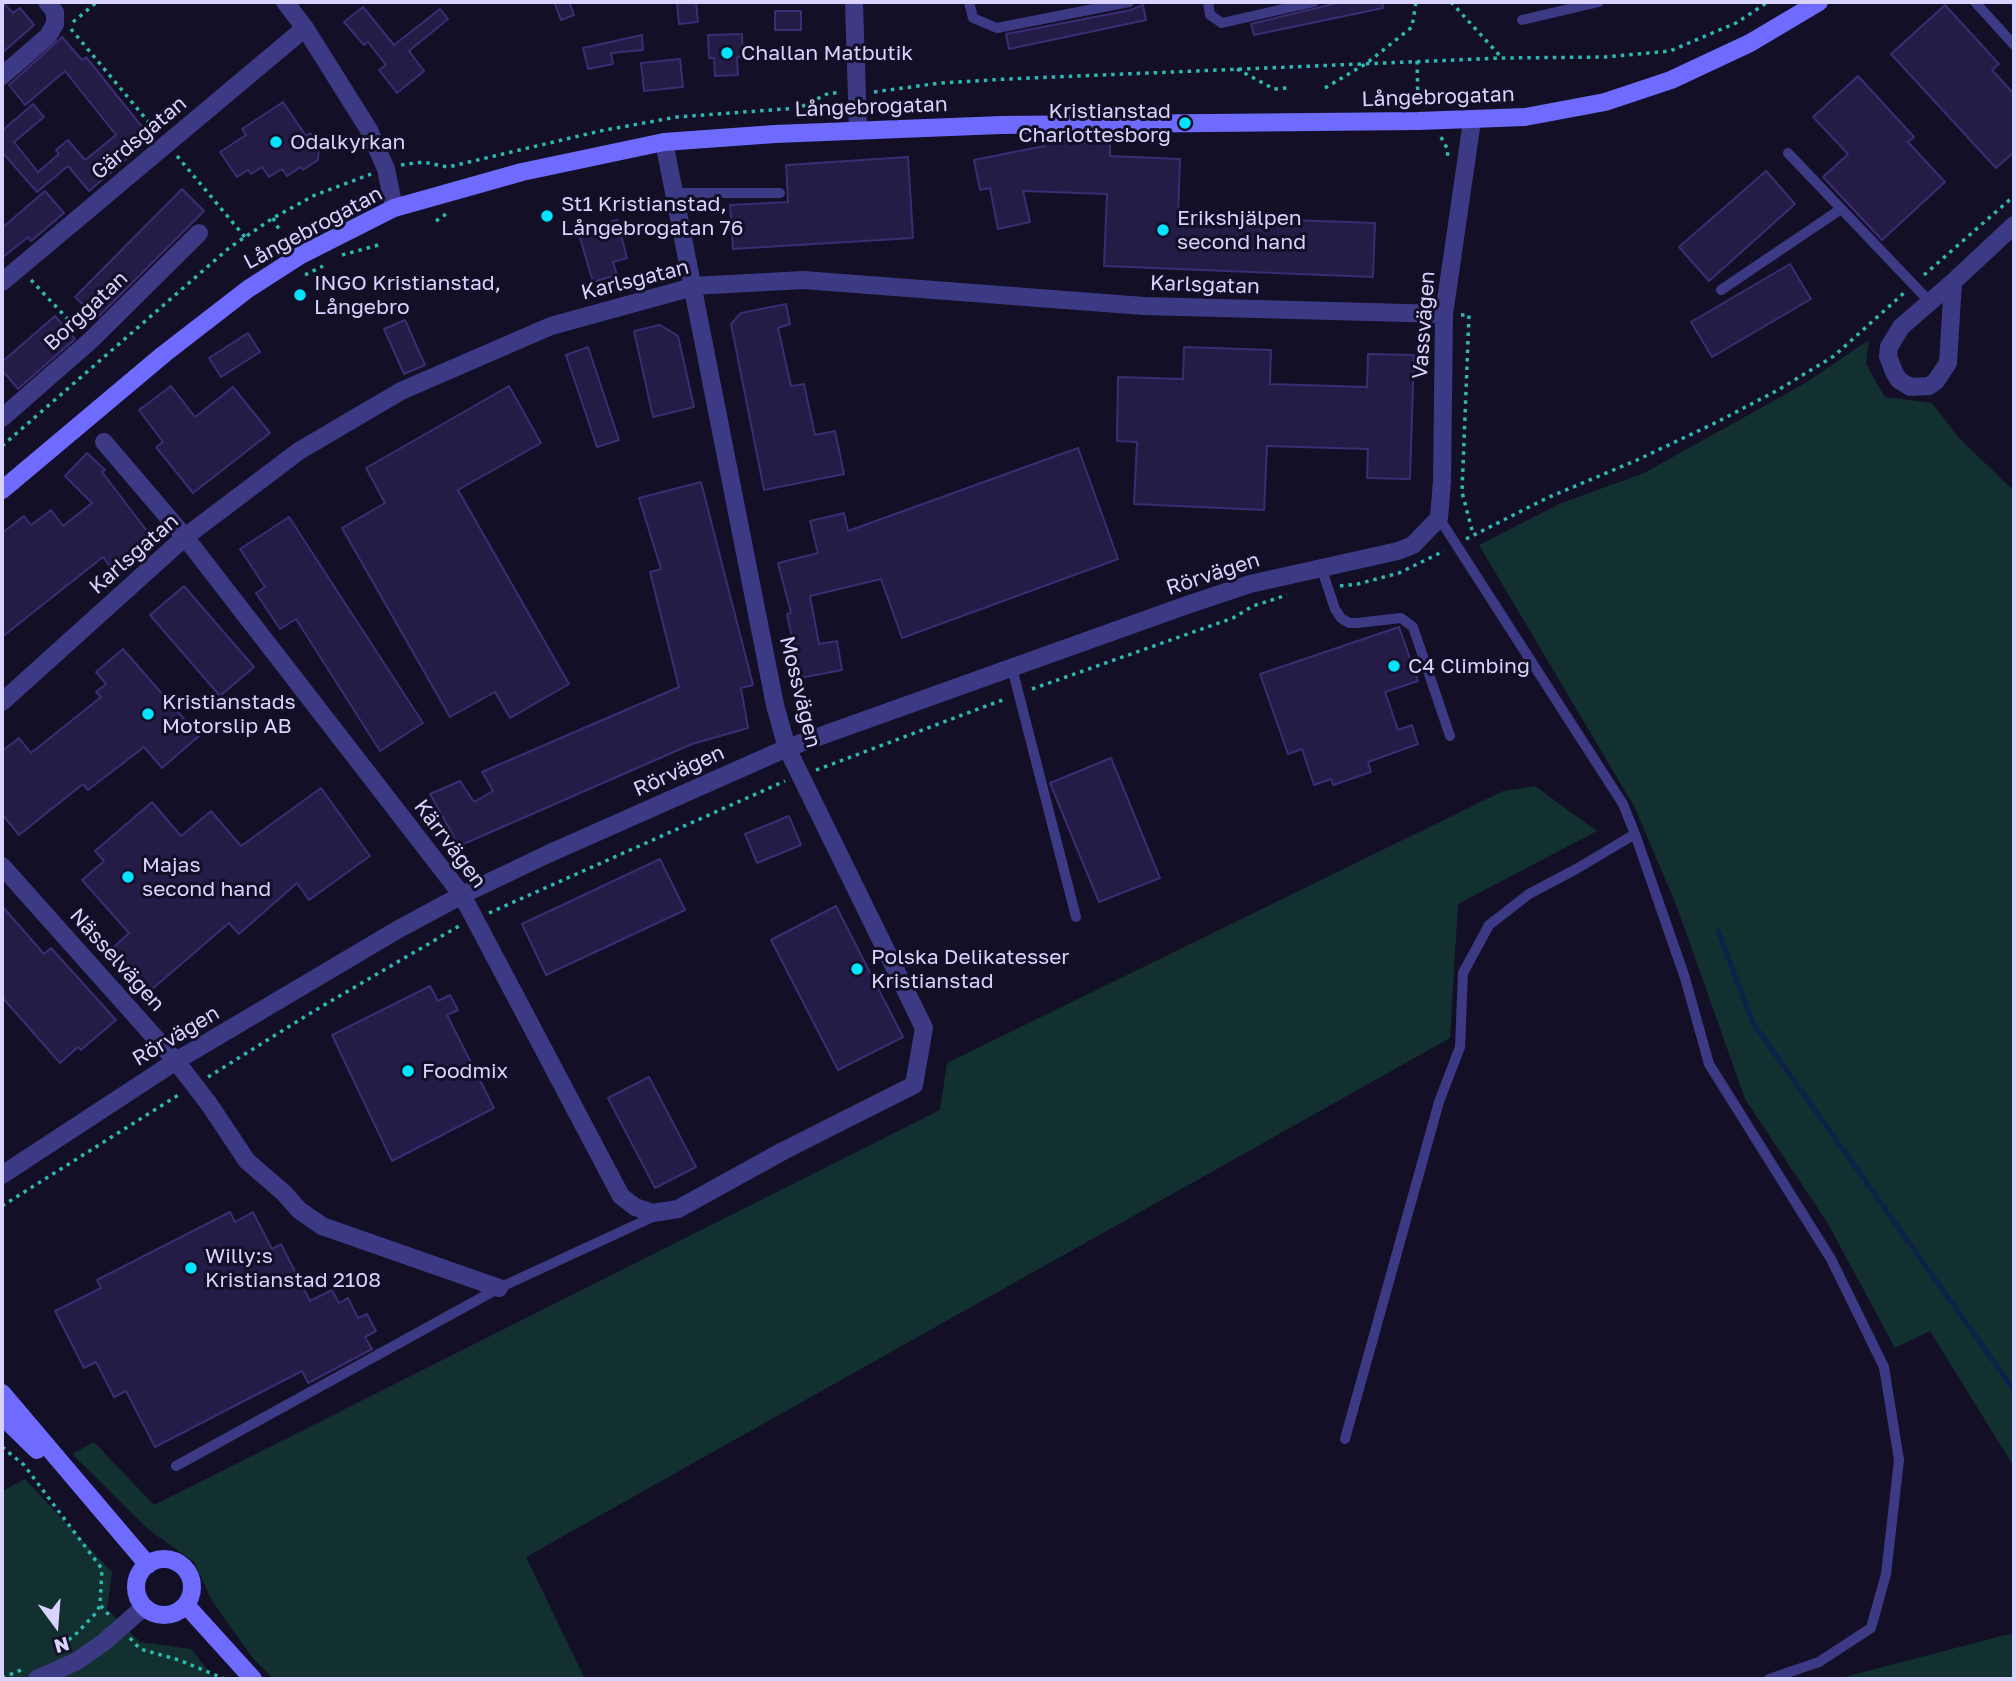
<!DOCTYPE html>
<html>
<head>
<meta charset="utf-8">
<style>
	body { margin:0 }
	#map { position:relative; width:2016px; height:1681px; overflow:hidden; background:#130f26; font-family:"Golos Text",sans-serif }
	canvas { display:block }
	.frame { position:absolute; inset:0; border:4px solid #d9d4ff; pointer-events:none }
	.north { position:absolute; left:21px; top:1590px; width:70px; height:70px; -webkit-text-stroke:5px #130f26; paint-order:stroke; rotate:164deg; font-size:19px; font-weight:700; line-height:28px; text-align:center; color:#d9d4ff }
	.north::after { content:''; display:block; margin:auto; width:24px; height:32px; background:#d9d4ff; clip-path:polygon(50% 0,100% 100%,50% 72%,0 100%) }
</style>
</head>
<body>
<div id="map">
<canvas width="2016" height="1681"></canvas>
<div class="frame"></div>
<div class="north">N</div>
</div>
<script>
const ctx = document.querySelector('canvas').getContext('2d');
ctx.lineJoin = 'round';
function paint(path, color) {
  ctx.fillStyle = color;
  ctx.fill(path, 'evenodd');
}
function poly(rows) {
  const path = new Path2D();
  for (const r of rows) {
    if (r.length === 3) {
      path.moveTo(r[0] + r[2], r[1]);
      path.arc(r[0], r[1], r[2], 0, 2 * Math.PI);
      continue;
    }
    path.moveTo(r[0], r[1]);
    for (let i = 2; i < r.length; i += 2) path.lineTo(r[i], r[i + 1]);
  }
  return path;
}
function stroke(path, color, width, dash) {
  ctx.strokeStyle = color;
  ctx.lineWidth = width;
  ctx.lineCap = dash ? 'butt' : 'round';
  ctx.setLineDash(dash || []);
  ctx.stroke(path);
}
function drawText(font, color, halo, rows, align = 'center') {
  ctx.font = font + ' "Golos Text",sans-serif';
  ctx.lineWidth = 6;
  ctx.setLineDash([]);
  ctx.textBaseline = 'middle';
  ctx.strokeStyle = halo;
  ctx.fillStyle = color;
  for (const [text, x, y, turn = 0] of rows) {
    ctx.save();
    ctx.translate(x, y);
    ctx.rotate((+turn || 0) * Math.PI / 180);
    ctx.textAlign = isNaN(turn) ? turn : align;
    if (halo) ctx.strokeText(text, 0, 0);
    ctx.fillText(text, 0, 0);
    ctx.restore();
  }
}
const green = poly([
	[1869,340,1866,364,1885,397,1932,403,1959,438,2014,491,2014,1467,1930,1331,1895,1348,1827,1222,1745,1099,1677,907,1635,808,1479,545,1559,504,1644,473,1802,385],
	[1535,786,1597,831,1458,904,1450,1038,526,1557,585,1679,273,1679,252,1657,212,1601,194,1562,149,1530,72,1454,94,1442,154,1505,940,1110,947,1063,1503,791],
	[25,1479,112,1572,107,1609,140,1642,191,1649,215,1679,2,1679,2,1491],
	[2014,1634,2014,1679,1837,1679,2005,1635]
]);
const stream = poly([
	[1718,931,1753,1023,2014,1390]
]);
const building = poly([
	[2,2,13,13,20,8,34,25,2,53,2,2],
	[554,2,569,2,574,15,561,20,554,2],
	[677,2,696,2,698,22,679,24,677,2],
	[1341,2,1382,2,1383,8,1254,35,1251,24,1341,2],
	[1143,5,1146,20,1009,49,1006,34,1131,10,1143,5],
	[1945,5,1999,64,1992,70,2014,94,2014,152,1996,168,1891,54,1945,5],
	[363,7,394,45,440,9,448,19,409,51,424,71,397,93,379,70,386,65,368,42,364,45,344,22,363,7],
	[775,11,801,11,801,30,775,30,775,11],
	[742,34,743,57,737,57,738,75,715,76,714,58,709,58,708,35,742,34],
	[642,35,643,50,611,53,613,64,588,69,583,48,642,35],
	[62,37,82,60,86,57,151,138,89,191,68,166,37,192,2,152,2,129,3,130,33,104,44,117,14,142,38,172,59,154,56,150,68,140,85,160,116,135,65,71,25,105,9,85,62,37],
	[680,59,683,87,644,91,641,63,680,59],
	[1858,76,1914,137,1908,142,1945,182,1882,240,1823,177,1848,154,1813,117,1858,76],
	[283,102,306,136,310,133,319,147,318,160,303,170,301,167,287,176,282,169,269,177,262,167,251,174,248,170,237,177,220,152,246,135,242,129,283,102],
	[1044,141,1110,143,1110,156,1180,159,1178,216,1375,223,1373,277,1104,266,1107,194,1023,191,1030,222,998,229,990,188,980,190,974,160,1044,146,1044,141],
	[908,157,913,238,733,249,730,205,788,202,786,165,908,157],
	[1766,171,1795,204,1709,281,1679,247,1766,171],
	[182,189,204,211,97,318,75,297,182,189],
	[45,191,64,213,31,241,28,237,2,258,2,228,45,191],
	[617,220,627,258,613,262,617,275,593,282,578,231,617,220],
	[1790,264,1811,299,1712,357,1691,322,1790,264],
	[786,304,790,324,778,328,791,386,804,384,815,435,835,431,844,474,764,490,731,324,741,313,786,304],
	[55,316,75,339,18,389,2,370,2,362,55,316],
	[405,320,425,365,404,374,384,329,405,320],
	[660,325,678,336,694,407,653,417,634,331,660,325],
	[248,333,260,352,221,377,209,358,248,333],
	[588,347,619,440,597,447,566,355,588,347],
	[1184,347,1271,350,1270,384,1367,387,1368,354,1414,355,1410,479,1367,478,1368,449,1267,446,1264,510,1134,504,1137,442,1117,441,1118,377,1183,379,1184,347],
	[171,386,195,417,233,387,270,433,193,493,156,447,163,442,139,410,171,386],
	[509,386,541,443,458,490,569,684,510,718,495,692,450,717,342,528,385,503,366,468,509,386],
	[1078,448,1118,559,902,638,881,579,810,596,819,644,837,641,842,670,800,678,787,614,791,613,778,563,818,553,810,521,844,513,848,531,1078,448],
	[87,453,105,470,102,472,156,543,116,574,103,557,2,637,2,533,24,516,31,525,51,510,63,526,92,503,65,476,87,453],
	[701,482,753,685,741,688,748,728,692,744,459,846,430,794,460,781,474,802,493,791,482,772,679,687,650,572,661,569,639,498,701,482],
	[289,517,423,723,380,751,296,619,280,629,256,593,265,587,240,549,289,517],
	[184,586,254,667,220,696,150,615,184,586],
	[1399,627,1418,681,1385,692,1398,730,1412,725,1418,744,1368,762,1371,772,1333,785,1331,779,1314,785,1302,749,1288,754,1260,674,1399,627],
	[123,649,199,736,162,768,144,747,88,790,83,784,19,835,2,814,2,751,19,738,31,753,101,697,96,692,106,684,96,672,123,649],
	[1111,758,1160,878,1099,902,1050,783,1111,758],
	[321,788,370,856,309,900,297,883,239,934,229,923,144,996,107,953,129,933,82,880,104,861,95,851,152,802,181,836,211,811,241,846,321,788],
	[789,816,801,845,757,863,745,834,789,816],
	[660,859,685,910,546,975,522,924,660,859],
	[2,906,44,954,51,948,116,1020,81,1050,78,1047,60,1063,2,997,2,906],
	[836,906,903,1037,838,1070,771,940,836,906],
	[430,986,438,1001,450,995,458,1010,447,1015,494,1108,392,1161,332,1035,430,986],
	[649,1077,696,1167,655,1188,608,1098,649,1077],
	[230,1212,235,1222,253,1212,272,1249,281,1244,310,1301,332,1290,339,1303,348,1298,358,1318,367,1314,376,1331,365,1337,372,1349,308,1383,302,1371,155,1447,126,1391,114,1397,96,1362,84,1368,55,1311,101,1288,97,1280,230,1212]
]);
const path = poly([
	[1451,2,1502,58],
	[73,22,97,2],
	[71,29,156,131],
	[1417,61,1418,104],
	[1237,69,1274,89,1287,88],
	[1325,88,1367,63,1412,27,1416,2],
	[874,92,940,83,1007,79,1502,58,1605,57,1670,51,1736,23,1768,2],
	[1441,137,1448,150,1447,159],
	[177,156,245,237],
	[401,165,423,162,448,167,600,131,677,117,799,108,829,93,841,93],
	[273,218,281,233],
	[436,221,449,212],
	[342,255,382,244],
	[305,275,323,266],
	[1924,275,2014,196],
	[31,280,78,330],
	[1461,315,1469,315,1462,492,1473,534],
	[2,446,229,248,273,218,315,195,371,174],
	[1466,539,1547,498,1637,460,1717,422,1778,390,1834,356,1905,292],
	[1340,586,1358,584,1399,573,1444,551],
	[1032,689,1233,618,1253,606,1287,595],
	[816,770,1005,699],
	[489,913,785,781],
	[208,1077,314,1011,459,926],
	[2,1206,180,1094],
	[2,1447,24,1465,102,1569,100,1605,109,1615],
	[130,1638,140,1649,179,1660,225,1679],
	[55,1650,75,1635,96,1613,100,1605],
	[2,1678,21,1670]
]);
const lane = poly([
	[969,2,973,18,997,28,1129,2],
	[1208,2,1210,15,1222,23,1314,2],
	[1975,2,2014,45],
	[1522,20,1599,2],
	[1788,153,1930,302],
	[674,193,780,193],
	[1721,290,1841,209],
	[1321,567,1335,609,1341,618,1349,623,1357,623,1401,618,1413,627,1450,736],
	[1012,668,1076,917],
	[1635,834,1685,978,1709,1064,1831,1259,1884,1367,1899,1460,1886,1574,1871,1628,1819,1662,1769,1679],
	[1345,1439,1439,1102,1460,1047,1463,973,1489,925,1529,894,1578,868,1635,834,1623,804,1439,518],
	[176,1466,499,1288,657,1215]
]);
const street = poly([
	[285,2,305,28,369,130,386,169,394,208],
	[854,2,858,131],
	[2,76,48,36,55,24,55,12,47,2],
	[2,282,305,28],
	[1953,282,1948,363,1936,381,1929,386,1910,387,1899,380,1894,372,1888,356,1889,347,1901,327,1953,282],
	[1953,282,2014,225],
	[2,418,90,341,199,233],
	[104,442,185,537,462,895,621,1196,635,1207,653,1213,678,1209,783,1151,914,1085,924,1028,787,748,775,705,664,142],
	[2,702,185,537,299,451,401,391,551,326,682,290,693,286,803,280,1144,306,1444,314],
	[2,866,176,1061,209,1104,247,1161,284,1193,299,1210,322,1226,499,1288],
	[2,1175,176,1061,397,930,462,895,548,854,787,748,1187,605,1250,584,1398,551,1413,545,1439,518,1442,481,1444,314,1472,121],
	[37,1679,77,1661,104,1642,144,1607]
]);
const secondary = poly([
	[2,490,164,354,248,289,301,255,394,208,522,172,664,142,775,134,1001,125,1418,121,1525,117,1605,102,1671,80,1750,43,1819,2],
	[2,1393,148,1565],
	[2,1416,37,1450],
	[164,1587,28],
	[186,1605,253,1679]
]);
const markers = [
	[727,53,7,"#00e5ff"],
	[1185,123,7,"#00e5ff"],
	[276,142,7,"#00e5ff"],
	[547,216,7,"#00e5ff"],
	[1163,230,7,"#00e5ff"],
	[300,295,7,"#00e5ff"],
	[1394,666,7,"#00e5ff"],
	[148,714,7,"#00e5ff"],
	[128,877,7,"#00e5ff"],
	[857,969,7,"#00e5ff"],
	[408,1071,7,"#00e5ff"],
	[191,1268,7,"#00e5ff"]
];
const poiNames = [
	["Challan Matbutik",741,53],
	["Kristianstad",1171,111,"right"],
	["Charlottesborg",1171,135,"right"],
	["Odalkyrkan",290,142],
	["St1 Kristianstad,",561,204],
	["Långebrogatan 76",561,228],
	["Erikshjälpen",1177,218],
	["second hand",1177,242],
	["INGO Kristianstad,",314,283],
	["Långebro",314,307],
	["C4 Climbing",1408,666],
	["Kristianstads",162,702],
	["Motorslip AB",162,726],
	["Majas",142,865],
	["second hand",142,889],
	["Polska Delikatesser",871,957],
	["Kristianstad",871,981],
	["Foodmix",422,1071],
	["Willy:s",205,1256],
	["Kristianstad 2108",205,1280]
];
const streetNames = [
	["Långebrogatan",1438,97,-2],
	["Långebrogatan",871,107,-2],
	["Gärdsgatan",139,138,-40],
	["Långebrogatan",313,228,-28],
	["Karlsgatan",635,280,-14],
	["Karlsgatan",1205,285,2],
	["Borggatan",86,311,-43],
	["Vassvägen",1424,325,-86],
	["Karlsgatan",134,554,-41],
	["Rörvägen",1213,574,-18],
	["Mossvägen",800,692,76],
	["Rörvägen",679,771,-24],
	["Kärrvägen",450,844,53],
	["Nässelvägen",117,960,48],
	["Rörvägen",176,1036,-31]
];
paint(green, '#12302f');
stroke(stream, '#0c2248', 5);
paint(building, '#241b47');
stroke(building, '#3b2d73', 2);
stroke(path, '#2fb8b0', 3.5, [3.5, 5]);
stroke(lane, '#3d3a85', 10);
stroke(street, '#3d3a85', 18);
stroke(secondary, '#6f6bff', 18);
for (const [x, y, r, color] of markers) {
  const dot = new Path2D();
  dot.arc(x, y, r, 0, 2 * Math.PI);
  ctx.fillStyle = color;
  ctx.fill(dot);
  stroke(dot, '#130f26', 2.5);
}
drawText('21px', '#d9d4ff', '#130f26', poiNames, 'left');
drawText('21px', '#d9d4ff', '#130f26', streetNames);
</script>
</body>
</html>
